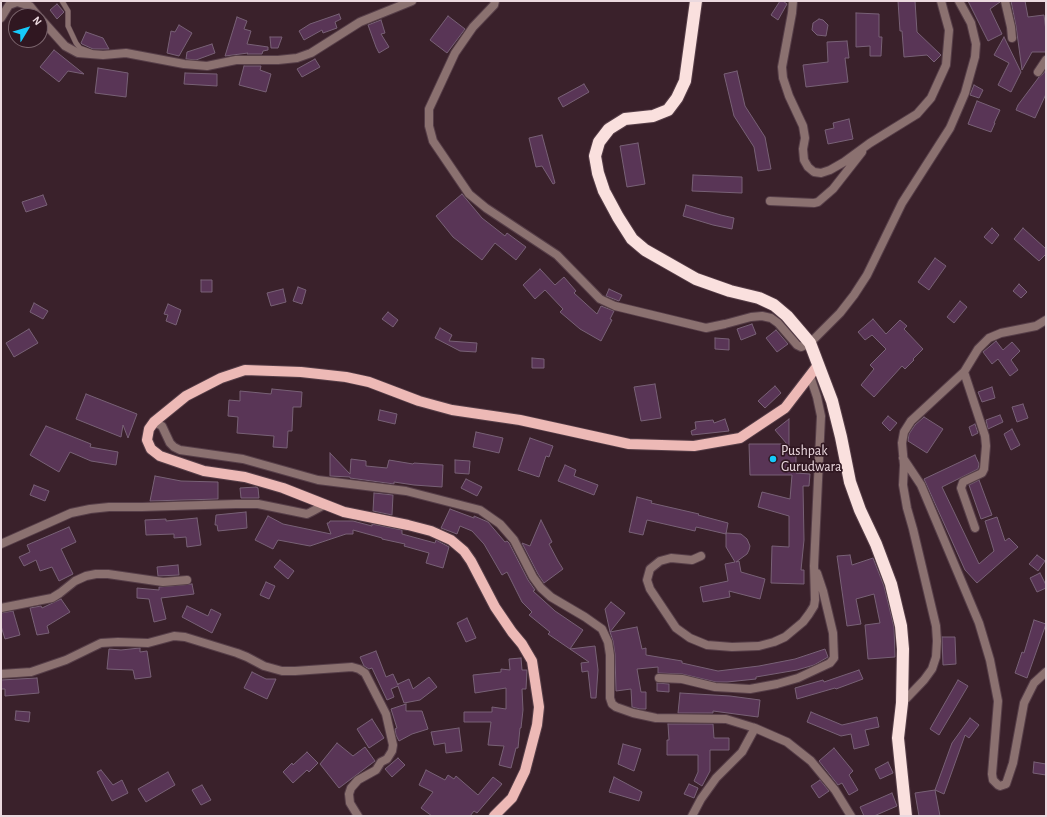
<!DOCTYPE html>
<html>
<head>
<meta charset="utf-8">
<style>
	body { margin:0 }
	#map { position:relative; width:1047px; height:817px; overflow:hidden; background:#3a212b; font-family:"Alegreya Sans",sans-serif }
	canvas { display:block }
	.frame { position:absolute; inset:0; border:2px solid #ebd9df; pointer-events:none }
	.north { position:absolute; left:8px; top:8px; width:40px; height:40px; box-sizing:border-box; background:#301721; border:1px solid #7b656d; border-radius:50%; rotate:52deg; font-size:11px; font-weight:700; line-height:16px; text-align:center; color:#ebd9df }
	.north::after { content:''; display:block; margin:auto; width:14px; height:18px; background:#16cafb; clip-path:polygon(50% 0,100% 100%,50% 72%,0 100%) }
</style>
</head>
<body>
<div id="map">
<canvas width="1047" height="817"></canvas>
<div class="frame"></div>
<div class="north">N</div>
</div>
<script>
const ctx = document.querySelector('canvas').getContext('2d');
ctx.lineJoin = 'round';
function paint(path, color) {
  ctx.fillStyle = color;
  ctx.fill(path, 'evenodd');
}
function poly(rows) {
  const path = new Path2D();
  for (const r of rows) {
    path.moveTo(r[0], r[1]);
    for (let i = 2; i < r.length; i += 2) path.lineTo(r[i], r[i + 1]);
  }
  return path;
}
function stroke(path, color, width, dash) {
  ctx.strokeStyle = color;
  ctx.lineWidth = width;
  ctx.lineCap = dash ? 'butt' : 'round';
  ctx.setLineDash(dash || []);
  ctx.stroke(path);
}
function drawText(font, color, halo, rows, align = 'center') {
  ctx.font = font + ' "Alegreya Sans",sans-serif';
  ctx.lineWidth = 3.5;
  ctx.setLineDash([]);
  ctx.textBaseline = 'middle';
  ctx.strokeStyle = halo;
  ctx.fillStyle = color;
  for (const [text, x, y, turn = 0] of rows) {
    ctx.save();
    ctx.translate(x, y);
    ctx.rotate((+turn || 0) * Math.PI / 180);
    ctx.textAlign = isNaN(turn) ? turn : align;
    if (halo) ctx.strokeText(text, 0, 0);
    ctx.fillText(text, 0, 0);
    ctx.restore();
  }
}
const building = poly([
	[780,1,783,1,787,4,778,20,771,15,780,1],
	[898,1,915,1,917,32,941,55,934,62,927,55,904,57,902,31,900,31,898,1],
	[968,1,1000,1,1000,2,990,9,1002,34,988,41,968,1],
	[1011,1,1025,1,1028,17,1044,15,1046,31,1046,52,1032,52,1022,70,1016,26,1011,1],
	[57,4,64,12,57,19,50,10,57,4],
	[856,13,879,14,879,37,882,37,881,56,870,56,870,46,856,47,856,13],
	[339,14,341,19,335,22,337,28,323,33,322,30,304,40,299,31,310,24,339,14],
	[448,16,465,29,447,53,430,40,448,16],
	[237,17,247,21,244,29,251,31,247,44,268,47,268,50,263,51,262,54,247,54,248,53,225,56,237,17],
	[819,19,823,20,828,25,826,36,817,35,812,30,813,23,819,19],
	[381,20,385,33,381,34,389,47,379,53,376,47,368,25,381,20],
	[179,25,192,33,179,56,167,53,171,31,175,32,179,25],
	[86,32,103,38,109,49,93,49,82,44,81,43,86,32],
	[270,37,282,37,278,48,271,48,270,37],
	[1004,37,1021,72,1011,92,998,85,1009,63,994,55,1004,37],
	[847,41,849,58,845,58,848,82,806,87,803,65,828,62,827,42,847,41],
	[212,44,215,53,196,60,186,59,187,52,212,44],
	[54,50,84,74,68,71,59,82,40,67,54,50],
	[315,59,320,67,302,77,297,69,315,59],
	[244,66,261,66,260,70,271,74,266,92,239,85,244,66],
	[98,68,128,73,126,97,95,93,98,68],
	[1046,70,1046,94,1035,118,1016,110,1018,105,1039,77,1042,75,1046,70],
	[737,71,745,106,765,137,771,169,758,171,754,147,734,116,724,74,737,71],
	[185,73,217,74,217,86,184,84,185,73],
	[584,84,589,92,563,107,558,98,584,84],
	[974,85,983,90,979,98,970,95,974,85],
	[977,101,1000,110,994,123,995,123,991,132,968,124,977,101],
	[849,119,853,139,828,144,825,130,834,128,833,123,849,119],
	[542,135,555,183,553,184,542,166,536,167,529,138,542,135],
	[638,143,645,184,627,187,620,146,638,143],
	[693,175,742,177,742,193,692,191,693,175],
	[462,194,482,218,505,236,507,233,526,247,516,260,495,243,482,260,453,237,436,216,462,194],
	[43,195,47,205,26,212,22,202,43,195],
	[686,205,721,215,734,218,732,229,713,225,683,216,686,205],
	[992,228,999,235,992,244,984,237,992,228],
	[1023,228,1046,249,1046,254,1039,261,1014,239,1023,228],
	[935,258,946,266,929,290,918,282,935,258],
	[540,269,555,285,564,277,576,291,574,293,597,314,601,306,614,311,610,319,612,320,601,341,580,329,560,312,563,309,545,290,535,299,523,285,540,269],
	[201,280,212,280,212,292,201,292,201,280],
	[1019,284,1027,292,1021,298,1013,291,1019,284],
	[298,287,306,290,302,304,293,301,298,287],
	[283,289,286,302,271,306,267,293,283,289],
	[609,289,622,295,619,301,606,296,609,289],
	[960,301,967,307,954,323,947,317,960,301],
	[34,303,48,311,43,319,30,312,34,303],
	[168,304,181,310,176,325,166,321,168,315,164,314,168,304],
	[388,312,398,320,393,327,382,319,388,312],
	[873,319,886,334,900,320,907,326,904,329,923,349,913,359,914,360,905,369,902,366,874,397,861,385,874,369,870,365,886,349,872,335,865,340,858,332,873,319],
	[752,324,756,334,741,340,737,329,752,324],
	[440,328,452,335,449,341,477,343,476,352,460,351,435,338,440,328],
	[29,329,38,343,14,357,6,343,29,329],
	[776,330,788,344,777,352,766,338,776,330],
	[715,338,729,339,729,350,715,349,715,338],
	[996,341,1003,350,1012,342,1020,351,1011,360,1018,370,1010,376,998,359,992,364,983,352,996,341],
	[532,358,544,359,544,368,532,368,532,358],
	[655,384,661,418,641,421,634,387,655,384],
	[775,386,781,393,765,408,758,401,775,386],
	[992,387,995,398,982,402,978,392,992,387],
	[272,389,302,392,301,407,293,407,292,431,288,431,287,448,273,447,274,436,237,433,238,417,228,416,229,400,240,401,240,391,271,394,272,389],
	[86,394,137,414,128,438,123,425,121,437,76,419,86,394],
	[1023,404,1028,418,1017,422,1012,407,1023,404],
	[380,410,397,414,395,424,378,420,380,410],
	[1000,415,1003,422,988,429,986,420,1000,415],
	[888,416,897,423,890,431,882,423,888,416],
	[924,417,943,429,927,453,908,441,909,434,915,425,924,417],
	[725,419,729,431,692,435,691,431,696,429,695,422,713,420,714,423,725,419],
	[789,419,789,449,796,449,796,473,810,474,809,486,803,486,804,540,801,570,804,570,804,584,771,583,772,546,789,547,789,516,758,507,762,492,790,499,792,475,750,475,749,444,787,444,775,430,789,419],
	[975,424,978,433,972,436,969,427,975,424],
	[46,426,91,444,90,447,118,452,116,465,91,461,70,452,59,472,30,455,46,426],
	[1012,429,1020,445,1011,450,1004,434,1012,429],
	[476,432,503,438,499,453,473,447,476,432],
	[530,438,553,446,549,457,546,456,539,477,518,470,530,438],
	[330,453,350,474,351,459,366,461,366,466,387,468,389,460,413,464,414,463,443,465,442,487,414,485,394,482,394,484,350,478,350,477,330,476,330,453],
	[975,455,979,464,978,469,942,487,979,564,994,551,985,521,997,517,1005,541,1009,538,1018,547,977,583,965,570,924,479,975,455],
	[455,460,470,461,469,474,455,473,455,460],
	[565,465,576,470,574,476,598,485,594,495,558,481,565,465],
	[155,476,181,481,218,482,218,499,150,501,155,476],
	[466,479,482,487,477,496,461,488,466,479],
	[979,480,992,515,981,519,969,485,979,480],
	[34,485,49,491,45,501,30,495,34,485],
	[256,487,258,488,259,498,241,498,240,488,256,487],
	[374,493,393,495,392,515,373,511,374,493],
	[637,497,652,501,651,503,699,514,698,515,728,523,726,534,696,527,695,531,647,520,643,535,629,532,637,497],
	[450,509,474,518,474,516,488,522,505,542,507,541,509,543,528,580,535,590,533,591,555,611,583,630,570,649,595,646,598,670,596,698,591,698,588,671,582,672,581,663,589,662,548,634,550,632,529,615,532,612,522,602,507,572,502,575,484,544,472,531,460,526,457,534,441,528,450,509],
	[246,512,247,528,218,531,217,525,215,525,216,515,246,512],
	[268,516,283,524,331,534,327,523,329,523,330,521,353,521,372,526,372,524,402,530,402,534,435,543,436,540,449,547,443,568,426,563,429,553,404,546,405,544,382,539,382,538,353,530,353,534,346,534,310,546,278,540,273,549,255,540,268,516],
	[197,518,201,545,187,547,186,537,174,538,174,534,146,535,145,520,166,519,166,521,197,518],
	[541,520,552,542,549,544,558,561,563,569,544,583,538,574,522,543,530,546,541,520],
	[69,527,76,542,61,549,73,574,59,581,52,567,40,571,36,560,24,566,19,557,30,552,27,545,69,527],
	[726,533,741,534,747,539,750,546,749,550,747,554,736,562,739,561,741,572,765,579,760,599,729,591,730,597,703,602,700,587,728,581,725,564,735,562,726,547,726,533],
	[850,555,852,565,873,558,884,586,894,627,895,657,868,659,865,625,880,623,874,594,856,599,861,624,847,626,837,556,850,555],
	[1037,555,1045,561,1038,571,1029,564,1037,555],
	[280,560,294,571,288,579,274,567,280,560],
	[178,565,179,575,158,576,157,567,178,565],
	[1040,573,1046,585,1046,588,1037,592,1030,578,1040,573],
	[266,582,275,586,269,599,260,595,266,582],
	[192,584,194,594,161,598,166,619,154,622,149,599,137,598,137,588,159,590,159,587,192,584],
	[61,599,70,612,47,626,49,633,37,635,30,608,41,606,42,608,61,599],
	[611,602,625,613,610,632,605,609,611,602],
	[187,606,208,616,211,609,221,614,212,633,182,617,187,606],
	[13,611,20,635,5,639,1,626,1,613,13,611],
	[467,618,476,638,466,642,457,623,467,618],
	[1034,620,1046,624,1027,678,1015,673,1022,652,1024,653,1034,620],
	[637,627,642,649,646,648,646,655,682,661,682,663,718,671,759,666,795,659,825,649,828,657,814,665,797,670,756,677,756,679,727,682,716,682,682,674,658,673,658,667,637,669,641,692,646,692,646,709,640,709,632,707,631,689,616,691,615,654,613,641,610,632,637,627],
	[942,637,955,637,956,664,943,665,942,637],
	[140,648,140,652,147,651,151,677,135,679,133,670,107,669,109,649,121,650,140,648],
	[376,651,386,677,393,674,398,685,398,684,409,679,413,689,429,677,437,687,420,700,404,703,398,686,391,689,394,697,387,700,372,668,369,669,364,666,360,657,376,651],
	[521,658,522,670,527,670,526,689,522,689,523,710,521,728,520,728,518,748,516,748,511,768,499,765,504,746,488,745,491,722,464,722,464,712,492,712,492,707,506,709,506,688,475,693,473,675,501,672,501,669,510,670,509,659,521,658],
	[859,670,863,679,836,689,835,688,797,699,795,688,823,680,824,682,859,670],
	[252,672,266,679,276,679,267,699,244,688,252,672],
	[37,678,39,693,5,696,5,689,1,689,1,680,37,678],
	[958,680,968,686,939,735,930,729,958,680],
	[657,683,669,684,669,692,657,691,657,683],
	[680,693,730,696,760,700,758,717,713,711,713,713,678,713,680,693],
	[406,704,406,711,422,711,428,729,412,734,399,741,396,735,395,729,397,728,391,709,406,704],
	[16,711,30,712,29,722,15,720,16,711],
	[811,712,842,725,877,717,879,727,865,730,869,745,854,749,851,734,841,736,807,722,811,712],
	[970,718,979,725,969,738,965,735,944,794,935,790,940,816,919,816,915,793,935,790,952,743,970,718],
	[372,719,384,738,369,748,357,729,372,719],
	[668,724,713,724,714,738,729,738,729,750,710,750,710,771,702,786,694,781,698,772,698,755,667,755,667,740,669,740,668,724],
	[459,728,462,751,446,753,445,743,434,745,431,732,459,728],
	[337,743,353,756,365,747,375,761,339,788,320,764,337,743],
	[623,744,641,749,634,771,618,764,623,744],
	[834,748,853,771,849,775,858,790,849,795,842,783,838,785,819,761,834,748],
	[307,752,318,763,309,772,307,770,293,783,283,772,292,763,293,765,307,752],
	[398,758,405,765,392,777,385,769,398,758],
	[888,762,893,773,880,779,875,769,888,762],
	[1034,762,1046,764,1046,775,1033,773,1034,762],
	[101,770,113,785,122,780,128,793,112,801,97,772,101,770],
	[426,770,445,780,448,775,454,779,456,776,478,795,493,777,502,784,477,813,474,811,470,816,432,816,421,808,433,792,419,785,426,770],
	[168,772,175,785,146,802,138,789,168,772],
	[614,777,642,792,639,801,609,792,614,777],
	[820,780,829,791,819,798,811,786,820,780],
	[689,784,698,788,694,798,684,794,689,784],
	[202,785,211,800,201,805,192,790,202,785],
	[892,793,897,806,874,816,864,816,860,807,892,793]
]);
const lane = poly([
	[62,1,68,11,68,26,76,43,80,48,91,52]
]);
const street = poly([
	[495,1,494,5,473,27,455,53,429,109,429,126,433,141,469,194,486,208,557,255,600,299,615,306,706,328,725,324,751,317,762,316,771,318,778,323,797,345,801,347,810,343,840,313,854,295,867,275,902,203,950,128,965,93,975,57,976,44,971,23,959,1],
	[793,1,792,13,782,67,783,78,789,96,803,126,805,138,803,149,804,160,808,167,814,172,821,173,830,170,844,162,870,143,917,114,931,98,946,65,949,30,941,1],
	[1005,1,1011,27,1012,38],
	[1,18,9,5,17,2,30,6,38,16],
	[40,18,65,46,78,53,103,55,126,53,184,64,207,66,236,60,278,60,297,58,311,53,360,22,412,1],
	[1038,72,1046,60],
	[770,201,814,203,818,202,833,189,862,152],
	[964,372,985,436,986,446,984,469,982,473,963,482,961,488,975,528],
	[154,422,162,426,170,443,174,447,180,450,243,459,318,480,406,491,480,510,500,524,514,540,533,577,541,588,551,597,585,617,602,629,608,642,610,655,610,698,612,704,616,707,633,713,656,718,726,719,755,728,787,742,811,761,835,790,851,816],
	[903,458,921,485,979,623,990,660,998,701,992,774,993,780,998,785,1000,786,1006,784,1013,763,1024,703,1034,683,1046,672],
	[1,544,71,513,90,509,109,507,142,507,236,504,258,504,307,514,311,512,324,505],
	[701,556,692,560,671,558,660,561,650,569,647,580,650,589,676,628,690,638,707,645,732,647,759,646,774,642,785,637,803,622,809,614,814,606,815,600,814,566,821,416,817,397,810,376],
	[1,608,52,598,60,593,75,581,86,576,96,574,108,574,163,582,187,580],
	[1,674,31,672,66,660,101,643,118,642,148,643,174,636,185,637,237,653,247,657,264,666,282,671,295,671,352,667,359,669,365,673,386,714,393,745,392,751,387,759,381,762,376,770,358,780,351,788,349,794,350,803,358,816],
	[659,678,682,679,715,687,750,689,777,684,798,678,830,663,834,658,833,633,823,591,817,573],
	[902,703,924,680,932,669,936,657,937,641,936,626,913,529,907,508,903,485,904,465,902,443,904,432,911,421,964,372,978,349,989,338,1001,333,1036,326,1046,320],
	[692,816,701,799,716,778,742,752,755,728]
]);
const primary = poly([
	[494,816,512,798,525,771,537,725,539,707,532,661,522,644,512,632,495,607,471,561,464,551,451,540,431,531,408,525,344,512,283,488,245,477,204,471,160,456,151,449,147,440,149,429,154,422,186,396,221,378,245,370,301,372,346,377,369,382,419,401,452,410,520,420,629,444,694,446,740,438,785,408,818,365]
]);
const highway = poly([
	[696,1,685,81,677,98,668,110,653,116,625,119,609,129,599,142,595,156,598,173,604,191,618,217,632,239,645,250,696,279,730,291,759,298,774,305,787,316,810,343,832,401,841,437,850,482,860,510,876,544,891,584,901,626,903,649,902,703,898,738,906,816]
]);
const markers = [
	[773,459,4,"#16cafb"]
];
const poiNames = [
	["Pushpak",781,451],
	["Gurudwara",781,467]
];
paint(building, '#593556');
stroke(building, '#786176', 1);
stroke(lane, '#563e48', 6);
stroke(street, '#563e48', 10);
stroke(primary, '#563e48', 12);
stroke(highway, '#563e48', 14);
stroke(lane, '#8b7170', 5);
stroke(street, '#8b7170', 8);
stroke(primary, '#edb9b6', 10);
stroke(highway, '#fae0de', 12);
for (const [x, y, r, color] of markers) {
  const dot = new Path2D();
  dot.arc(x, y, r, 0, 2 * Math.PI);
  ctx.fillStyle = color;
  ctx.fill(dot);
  stroke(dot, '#301721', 1.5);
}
drawText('14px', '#ebd9df', '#301721', poiNames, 'left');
</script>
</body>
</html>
